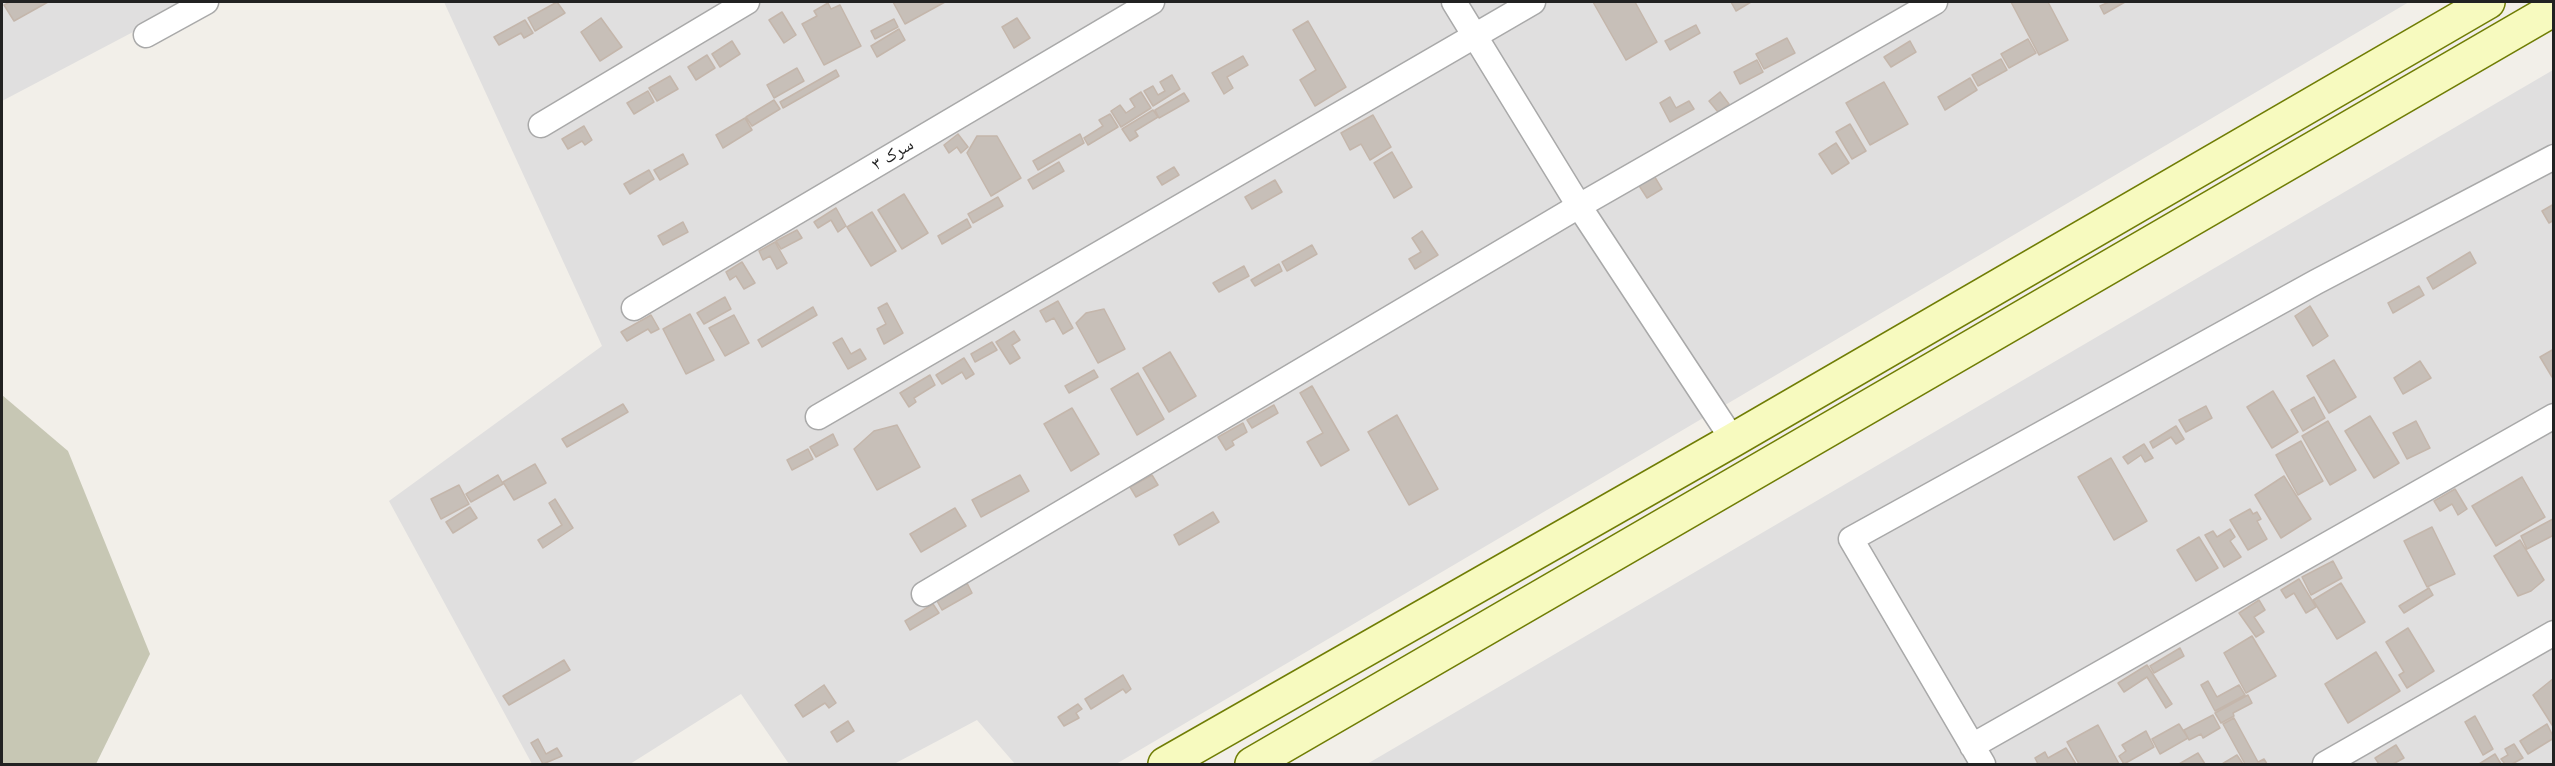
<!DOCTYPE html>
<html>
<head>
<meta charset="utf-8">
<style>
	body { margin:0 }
	#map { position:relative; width:2555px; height:766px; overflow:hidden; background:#f2efe9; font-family:"DM Sans",sans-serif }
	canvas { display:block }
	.frame { position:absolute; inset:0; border:3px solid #222; pointer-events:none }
</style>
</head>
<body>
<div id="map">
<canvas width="2555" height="766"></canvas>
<div class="frame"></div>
</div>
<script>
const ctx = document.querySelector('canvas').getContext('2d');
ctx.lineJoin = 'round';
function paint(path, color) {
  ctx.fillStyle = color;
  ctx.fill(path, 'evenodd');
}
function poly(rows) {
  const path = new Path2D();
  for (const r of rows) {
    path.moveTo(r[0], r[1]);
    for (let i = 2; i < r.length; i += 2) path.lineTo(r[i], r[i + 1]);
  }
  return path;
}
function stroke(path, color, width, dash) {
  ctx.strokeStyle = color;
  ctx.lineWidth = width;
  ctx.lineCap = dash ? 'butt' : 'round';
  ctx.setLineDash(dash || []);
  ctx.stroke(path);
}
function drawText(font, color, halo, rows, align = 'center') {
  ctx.font = font + ' "DM Sans","Noto Naskh Arabic",sans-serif';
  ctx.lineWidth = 4.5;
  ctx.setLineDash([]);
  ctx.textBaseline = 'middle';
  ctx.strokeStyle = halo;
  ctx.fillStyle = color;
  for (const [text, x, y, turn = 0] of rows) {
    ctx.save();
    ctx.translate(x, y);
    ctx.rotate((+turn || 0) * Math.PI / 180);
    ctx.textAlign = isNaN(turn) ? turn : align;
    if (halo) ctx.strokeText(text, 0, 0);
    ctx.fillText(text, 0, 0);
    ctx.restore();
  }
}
const residential = poly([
	[2,2,190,2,2,101],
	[444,2,2409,2,1116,764,1015,764,977,720,894,764,789,764,741,694,630,764,532,764,389,501,602,346],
	[2553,70,2553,764,1367,764]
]);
const construction = poly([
	[2,395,68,451,150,654,96,764,2,764]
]);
const building = poly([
	[10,2,48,2,14,21,4,5,10,2],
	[557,2,565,13,535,31,528,18,557,2],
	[893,2,945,2,905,24,893,2],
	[1593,2,1635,2,1657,42,1626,60,1593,2],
	[1731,2,1751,2,1736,11,1731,2],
	[2011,2,2048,2,2068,40,2039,55,2011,2],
	[2109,2,2125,2,2104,14,2100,6,2109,2],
	[828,3,831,9,840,5,861,46,824,65,802,24,817,16,814,11,828,3],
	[782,12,796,35,784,43,769,20,782,12],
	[601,18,622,47,600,61,581,32,601,18],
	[1017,18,1030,38,1014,48,1002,27,1017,18],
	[894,19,898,27,875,39,871,31,894,19],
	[525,20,533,33,524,38,521,33,499,45,494,37,525,20],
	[1308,21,1346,87,1315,106,1300,80,1316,70,1293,30,1308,21],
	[1696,25,1700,33,1670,50,1665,41,1696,25],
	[899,29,905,40,877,57,871,46,899,29],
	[1787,38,1795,53,1764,69,1756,54,1787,38],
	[2028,39,2036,53,2009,68,2001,54,2028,39],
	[732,41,740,54,720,67,712,54,732,41],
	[1910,41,1916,52,1891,67,1884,57,1910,41],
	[707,55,715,68,696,80,688,67,707,55],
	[1243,56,1248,65,1227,77,1233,88,1224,94,1212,73,1243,56],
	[2001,59,2007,70,1978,86,1972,75,2001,59],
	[1757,60,1763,72,1740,84,1734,72,1757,60],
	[797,68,804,81,774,98,767,85,797,68],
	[836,70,839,76,783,108,780,102,836,70],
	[1172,75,1180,89,1153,106,1144,91,1153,86,1158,95,1165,91,1160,82,1172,75],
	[670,76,678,89,657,101,649,88,670,76],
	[1970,78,1977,90,1945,110,1938,97,1970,78],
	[1884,82,1908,124,1870,145,1846,103,1884,82],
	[648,91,654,102,634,114,627,103,648,91],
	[1141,92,1151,108,1121,127,1111,111,1120,105,1126,113,1135,107,1130,99,1141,92],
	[1720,92,1729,104,1718,112,1709,101,1720,92],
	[1184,93,1189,101,1159,118,1155,110,1184,93],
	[1670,97,1676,108,1689,101,1694,109,1670,122,1660,103,1670,97],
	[774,100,780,109,752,126,746,117,774,100],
	[1153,110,1158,117,1135,131,1138,136,1130,141,1122,129,1153,110],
	[1110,114,1118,127,1088,145,1084,138,1103,126,1099,120,1110,114],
	[1373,115,1391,147,1370,160,1361,144,1350,150,1341,133,1373,115],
	[745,118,752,130,723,148,716,135,745,118],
	[1850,124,1866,151,1852,159,1836,132,1850,124],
	[584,126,592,140,585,145,582,141,568,149,562,139,584,126],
	[958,134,968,147,961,153,957,147,949,153,944,145,958,134],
	[1080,134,1084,143,1038,170,1033,161,1080,134],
	[977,136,997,136,1021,178,991,196,967,153,977,136],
	[1836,143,1849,163,1832,174,1819,154,1836,143],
	[1392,152,1412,187,1394,198,1374,163,1392,152],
	[683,154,688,164,660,180,654,170,683,154],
	[1059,162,1064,171,1033,189,1028,180,1059,162],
	[1174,167,1179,175,1162,185,1157,177,1174,167],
	[649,170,654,179,630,194,624,184,649,170],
	[1653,174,1662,189,1647,198,1638,184,1653,174],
	[1275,180,1282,192,1252,209,1245,197,1275,180],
	[904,194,928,233,902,249,878,210,904,194],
	[998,197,1003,206,973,223,968,214,998,197],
	[2554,204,2554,220,2549,223,2542,211,2554,204],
	[836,208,846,226,838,232,831,220,818,228,814,222,836,208],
	[872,212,896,251,871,266,847,227,872,212],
	[967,219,971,227,942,244,938,236,967,219],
	[683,222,688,232,663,245,658,236,683,222],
	[797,230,802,238,781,249,776,241,797,230],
	[1422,231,1438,255,1415,269,1409,259,1421,252,1412,238,1422,231],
	[775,242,787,263,777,269,770,256,763,260,759,251,775,242],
	[1312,245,1317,254,1287,271,1282,262,1312,245],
	[2470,252,2476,263,2433,289,2427,278,2470,252],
	[742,262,755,283,744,289,736,276,730,280,726,272,742,262],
	[1279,264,1282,271,1255,286,1251,280,1279,264],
	[1244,266,1249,276,1219,292,1213,283,1244,266],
	[2419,286,2424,295,2393,313,2388,303,2419,286],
	[725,297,731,309,704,324,697,313,725,297],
	[1058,301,1073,328,1063,334,1054,318,1046,322,1040,311,1058,301],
	[887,303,903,333,884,344,877,329,886,324,878,308,887,303],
	[2310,306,2328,336,2313,346,2295,316,2310,306],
	[813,307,817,315,762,347,758,340,813,307],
	[1104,309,1125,349,1098,363,1076,323,1086,313,1104,309],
	[690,314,714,360,686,374,663,329,690,314],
	[651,315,659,329,651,333,648,329,627,341,621,332,651,315],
	[734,315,749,343,725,356,709,328,734,315],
	[1014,331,1020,340,1012,345,1020,358,1010,364,996,342,1014,331],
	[842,338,851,354,860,349,866,359,848,369,833,343,842,338],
	[992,342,997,350,975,362,971,354,992,342],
	[2554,349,2554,376,2552,377,2540,357,2554,349],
	[1170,352,1196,396,1169,412,1143,368,1170,352],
	[964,358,974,374,966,379,962,372,942,384,936,375,964,358],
	[2334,360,2356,397,2329,413,2307,376,2334,360],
	[2420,361,2431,378,2403,394,2394,378,2420,361],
	[1094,370,1098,377,1069,393,1065,386,1094,370],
	[1138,373,1164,419,1137,435,1111,389,1138,373],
	[930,375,935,385,914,398,916,402,909,407,900,393,930,375],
	[1312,386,1349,450,1321,466,1307,442,1323,433,1300,393,1312,386],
	[2273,391,2298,432,2272,448,2247,407,2273,391],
	[2314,397,2325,418,2303,431,2291,410,2314,397],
	[623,404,628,412,567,447,562,439,623,404],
	[1274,405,1278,413,1252,428,1247,420,1274,405],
	[2206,406,2212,418,2186,432,2179,420,2206,406],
	[1072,408,1099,454,1071,471,1044,424,1072,408],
	[1397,415,1438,489,1409,505,1368,432,1397,415],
	[2370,416,2399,463,2374,478,2345,431,2370,416],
	[2328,421,2356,470,2330,485,2302,436,2328,421],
	[2416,421,2430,448,2407,459,2393,433,2416,421],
	[1243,423,1247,432,1232,441,1234,445,1226,450,1218,437,1243,423],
	[897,425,920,467,877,490,854,449,874,431,897,425],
	[2176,426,2184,439,2176,444,2171,437,2153,448,2150,442,2176,426],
	[833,434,838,445,816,457,810,447,833,434],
	[2301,441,2323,481,2298,495,2276,455,2301,441],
	[2144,444,2153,458,2145,462,2141,455,2128,464,2123,457,2144,444],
	[808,449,813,459,792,470,787,460,808,449],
	[2111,458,2147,521,2114,540,2078,477,2111,458],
	[535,464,546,483,514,500,503,482,535,464],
	[498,475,503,484,471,502,466,494,498,475],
	[1020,475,1029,491,981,517,972,500,1020,475],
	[1152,475,1158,485,1136,497,1130,487,1152,475],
	[2284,476,2311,519,2281,538,2255,495,2284,476],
	[2522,477,2545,517,2496,546,2472,506,2522,477],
	[459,485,469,504,441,519,431,499,459,485],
	[2455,489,2467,509,2458,515,2452,504,2440,511,2434,501,2455,489],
	[555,499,573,528,543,548,538,540,562,525,549,503,555,499],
	[470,507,477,518,453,533,446,522,470,507],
	[955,508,966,526,921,552,910,534,955,508],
	[2250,509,2253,514,2257,512,2261,519,2257,521,2267,539,2248,550,2230,520,2250,509],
	[1213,512,1219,522,1179,545,1174,535,1213,512],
	[2553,519,2554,535,2527,549,2521,536,2553,519],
	[2432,527,2455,574,2427,587,2404,541,2432,527],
	[2230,529,2235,537,2230,541,2241,557,2224,567,2205,535,2213,531,2217,537,2230,529],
	[2199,537,2218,568,2196,581,2177,550,2199,537],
	[2520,540,2544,580,2531,591,2518,596,2494,556,2520,540],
	[2333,561,2342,578,2311,595,2302,577,2333,561],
	[2299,579,2316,607,2306,613,2294,593,2286,598,2281,590,2299,579],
	[967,583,972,593,942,610,937,601,967,583],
	[2341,583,2365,622,2337,639,2313,600,2341,583],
	[2429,588,2433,595,2404,613,2399,606,2429,588],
	[2259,600,2265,610,2254,617,2264,632,2256,637,2239,613,2259,600],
	[933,604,939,613,910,630,905,621,933,604],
	[2408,628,2434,671,2407,688,2399,675,2404,672,2386,642,2408,628],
	[2252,636,2276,676,2246,693,2224,653,2252,636],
	[2180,648,2184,656,2154,673,2150,666,2180,648],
	[2376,652,2400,691,2348,723,2325,684,2376,652],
	[564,660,570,670,509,705,503,696,564,660],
	[2147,665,2172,704,2166,708,2147,677,2124,692,2118,683,2147,665],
	[1123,675,1131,689,1126,693,1123,689,1091,709,1085,699,1123,675],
	[2554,678,2554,728,2533,695,2554,678],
	[2208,681,2217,697,2239,685,2245,695,2215,711,2201,685,2208,681],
	[824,685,836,703,829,708,825,703,803,717,795,705,824,685],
	[2248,695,2252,703,2233,713,2234,716,2221,723,2215,713,2248,695],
	[1078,704,1082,709,1076,713,1079,718,1064,726,1058,717,1078,704],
	[2213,715,2220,728,2203,738,2201,734,2189,740,2184,730,2213,715],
	[2475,716,2493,749,2483,755,2465,722,2475,716],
	[2234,718,2258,762,2264,759,2267,764,2245,764,2223,724,2234,718],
	[848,721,854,731,837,742,831,732,848,721],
	[2179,724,2188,738,2160,754,2152,739,2179,724],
	[2547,724,2554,738,2528,754,2520,741,2547,724],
	[2098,725,2119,764,2079,764,2067,742,2098,725],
	[2146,731,2154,747,2124,764,2119,756,2126,751,2122,745,2146,731],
	[538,739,546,754,557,748,562,756,543,764,531,743,538,739],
	[2514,744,2523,758,2512,764,2505,764,2501,759,2508,755,2505,749,2514,744],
	[2396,745,2404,758,2393,764,2379,764,2375,758,2396,745],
	[2066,748,2076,764,2038,764,2035,758,2045,752,2048,758,2066,748],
	[2198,753,2205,764,2179,764,2198,753],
	[2495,754,2501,764,2479,764,2495,754],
	[2237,755,2243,764,2222,764,2237,755]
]);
const minor = poly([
	[1454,2,1579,206,1733,440],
	[146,35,206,2],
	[541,125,747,2],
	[634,308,1152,2],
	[818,417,1533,2],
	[924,594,1579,206,1935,2],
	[1972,746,2554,416],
	[1983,764,1851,539,2316,282,2554,157],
	[2325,764,2554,633]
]);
const secondary = poly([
	[1165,764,1733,440,2488,2],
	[1252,764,2554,9]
]);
const streetNames = [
	["سرک ۳",893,155,-31]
];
paint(residential, '#e0dfdf');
paint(construction, '#c7c7b4');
paint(building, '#c7bfb8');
stroke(building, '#c4b6ab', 1.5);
stroke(minor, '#a9a9a9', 27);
stroke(secondary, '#707d05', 36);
stroke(minor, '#fff', 24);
stroke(secondary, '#f7fabf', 33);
drawText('18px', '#222', '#fff', streetNames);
</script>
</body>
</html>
